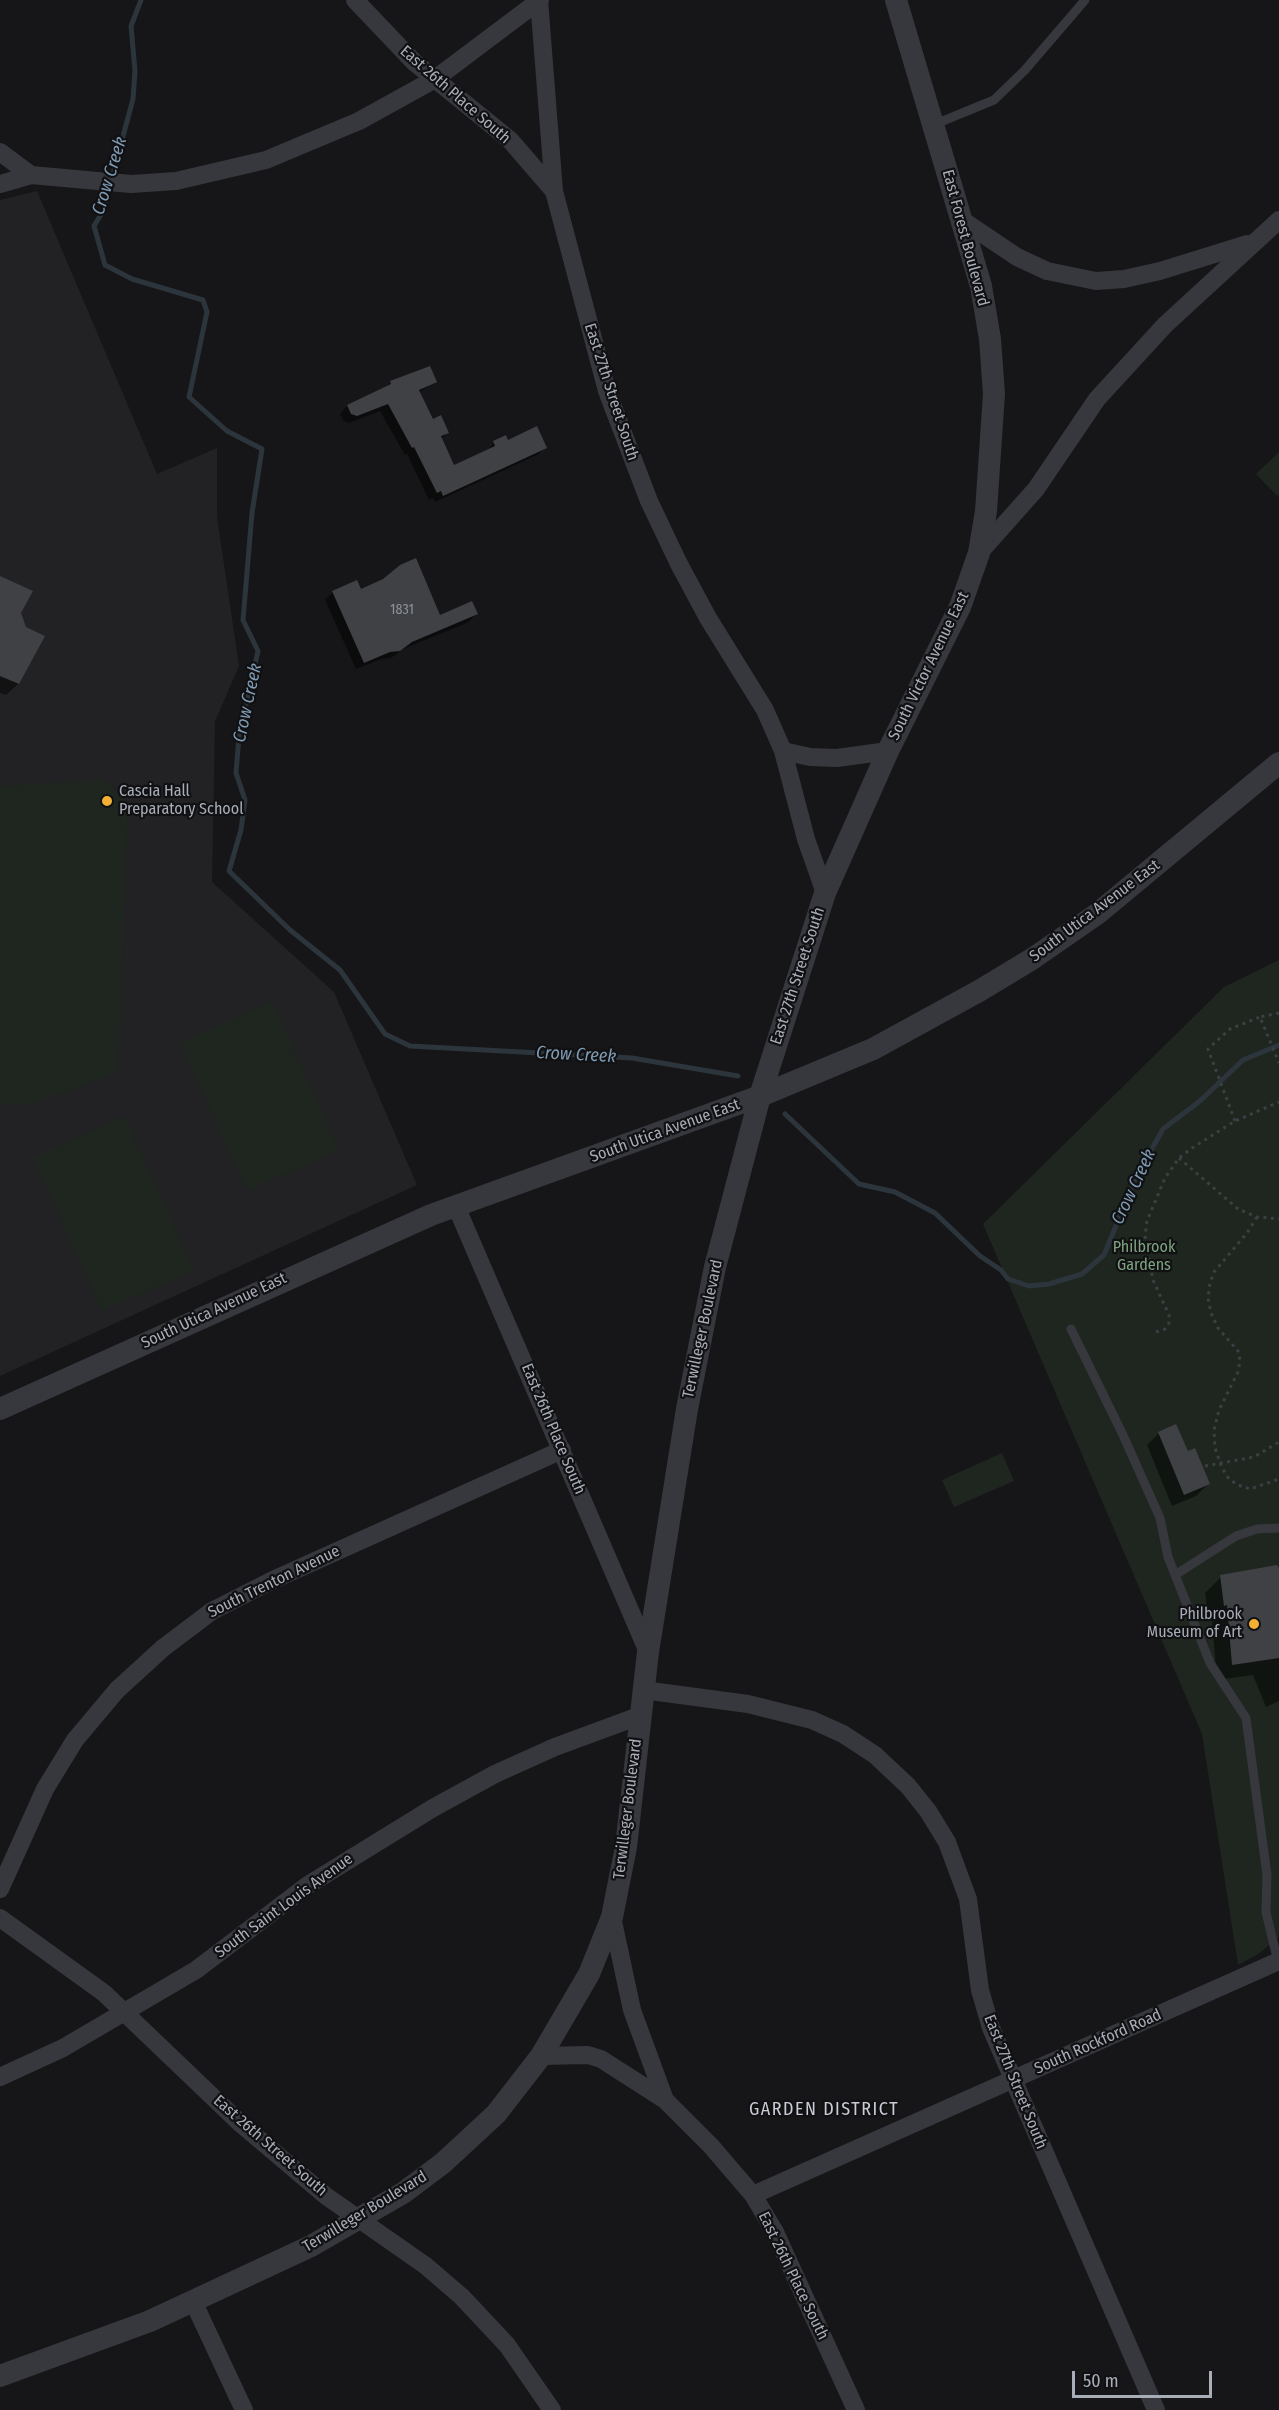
<!DOCTYPE html>
<html>
<head>
<meta charset="utf-8">
<style>
	body { margin:0 }
	#map { position:relative; width:1279px; height:2410px; overflow:hidden; background:#161618; font-family:"Fira Sans Condensed",sans-serif }
	canvas { display:block }
	.scale { position:absolute; left:1072px; top:2371px; width:140px; height:27px; box-sizing:border-box; border:3px solid #a8adb8; border-top:0; padding-left:8px; font-size:18px; line-height:21px; white-space:nowrap; color:#a8adb8; -webkit-text-stroke:4px #111113; paint-order:stroke }
</style>
</head>
<body>
<div id="map">
<canvas width="1279" height="2410"></canvas>
<div class="scale">50 m</div>
</div>
<script>
const ctx = document.querySelector('canvas').getContext('2d');
ctx.lineJoin = 'round';
function paint(path, color) {
  ctx.fillStyle = color;
  ctx.fill(path, 'evenodd');
}
function poly(rows) {
  const path = new Path2D();
  for (const r of rows) {
    path.moveTo(r[0], r[1]);
    for (let i = 2; i < r.length; i += 2) path.lineTo(r[i], r[i + 1]);
  }
  return path;
}
function stroke(path, color, width, dash) {
  ctx.strokeStyle = color;
  ctx.lineWidth = width;
  ctx.lineCap = dash ? 'butt' : 'round';
  ctx.setLineDash(dash || []);
  ctx.stroke(path);
}
function drawText(font, color, halo, rows, align = 'center') {
  ctx.font = font + ' "Fira Sans Condensed",sans-serif';
  ctx.lineWidth = 4.5;
  ctx.setLineDash([]);
  ctx.textBaseline = 'middle';
  ctx.strokeStyle = halo;
  ctx.fillStyle = color;
  for (const [text, x, y, turn = 0] of rows) {
    ctx.save();
    ctx.translate(x, y);
    ctx.rotate((+turn || 0) * Math.PI / 180);
    ctx.textAlign = isNaN(turn) ? turn : align;
    if (halo) ctx.strokeText(text, 0, 0);
    ctx.fillText(text, 0, 0);
    ctx.restore();
  }
}
const built = poly([
	[37,191,157,474,217,448,217,517,239,666,215,721,212,882,334,992,417,1185,0,1376,0,200]
]);
const green = poly([
	[1279,452,1279,494,1277,496,1256,474],
	[104,780,128,803,118,1073,31,1104,0,1103,0,786],
	[1279,960,1279,1937,1257,1955,1238,1965,1202,1734,983,1224,1224,987],
	[272,1001,339,1150,247,1191,180,1042],
	[124,1116,194,1270,102,1311,33,1157],
	[1002,1453,1014,1481,954,1507,942,1480]
]);
const shadow = poly([
	[435,381,419,393,432,421,447,433,441,439,454,467,487,452,494,442,508,442,545,448,537,455,435,502,433,498,429,500,407,454,405,455,380,411,349,423,344,421,340,414,347,406,385,388,391,382],
	[0,578,20,613,18,684,6,695,0,693],
	[360,590,439,616,476,614,469,622,403,649,391,658,381,659,356,669,325,600,333,592],
	[1159,1433,1187,1453,1208,1484,1196,1496,1172,1506,1147,1445],
	[1279,1570,1279,1701,1266,1707,1253,1675,1217,1680,1212,1621,1209,1621,1205,1593,1221,1577]
]);
const stream = poly([
	[141,0,131,26,135,71,133,99,103,211,94,226,105,265,132,279,203,300,207,312,189,397,227,431,262,449,252,513,243,620,258,651,239,736,236,773,245,800,241,830,229,871,290,930,340,970,385,1034,410,1046,632,1058,738,1076],
	[785,1114,859,1184,895,1192,935,1213,980,1256,1001,1270,1008,1279,1029,1286,1049,1284,1082,1274,1104,1255,1135,1179,1163,1129,1200,1101,1243,1060,1279,1045]
]);
const building = poly([
	[430,366,437,382,419,390,433,419,441,415,449,433,441,436,454,465,495,446,493,441,506,435,508,440,537,426,547,448,443,496,441,491,437,493,414,447,412,448,388,404,357,416,351,414,347,405,391,384,390,381],
	[416,558,440,615,472,601,478,614,412,642,400,651,390,652,364,663,332,591,357,580,361,589,383,579,400,565],
	[0,576,33,591,21,613,26,627,45,636,19,684,0,676],
	[1176,1424,1188,1451,1195,1448,1210,1484,1184,1495,1158,1432],
	[1277,1565,1279,1568,1279,1658,1232,1665,1227,1605,1224,1606,1220,1575]
]);
const path = poly([
	[1279,1013,1260,1017,1279,1063],
	[1235,1121,1208,1049,1230,1029,1260,1017],
	[1179,1158,1238,1209,1257,1217,1279,1219],
	[1257,1217,1247,1233,1214,1272,1210,1283,1208,1298,1211,1313,1218,1328,1238,1351,1240,1360,1238,1372,1219,1410,1214,1430,1215,1448,1222,1468,1229,1479,1238,1485,1250,1489,1279,1479],
	[1156,1332,1165,1329,1169,1323,1169,1315,1153,1280,1145,1236,1147,1221,1165,1178,1179,1158,1192,1148,1235,1121,1279,1102],
	[1205,1466,1254,1457,1279,1442]
]);
const service = poly([
	[933,125,994,100,1025,70,1085,0],
	[1071,1329,1123,1435,1160,1518,1168,1557,1210,1663,1246,1718,1267,1875,1266,1912,1278,1962],
	[1175,1575,1236,1536,1257,1529,1279,1528]
]);
const minor = poly([
	[355,0,414,62,510,140,554,191],
	[539,0,554,191,607,391,649,501,679,564,708,618,765,710,783,751,806,839,825,893],
	[0,152,31,175],
	[0,184,31,175,131,184,176,181,266,160,359,121,435,79,540,0],
	[962,220,1017,257,1047,271,1096,281,1124,279,1160,271,1247,244],
	[979,553,1036,489,1097,399,1165,325,1279,220],
	[783,751,810,757,837,758,888,751],
	[456,1206,648,1652],
	[643,1690,748,1704,812,1720,843,1734,875,1755,908,1786,928,1811,947,1842,968,1899,980,1990,991,2028,1156,2410],
	[0,1889,45,1789,75,1740,117,1690,163,1648,212,1611,273,1580,562,1450],
	[612,1917,632,2010,665,2100],
	[0,1918,104,1993,241,2124,326,2196,426,2266,462,2297,507,2345,552,2410],
	[541,2056,588,2055,601,2059,665,2100,711,2146,753,2195,775,2232,856,2410],
	[0,2077,63,2048,196,1970,308,1885,433,1808,495,1774,555,1747,639,1716],
	[753,2195,1279,1961],
	[193,2301,244,2410]
]);
const tertiary = poly([
	[0,1409,431,1215,760,1096,873,1049,979,991,1032,959,1097,914,1279,763],
	[0,2376,150,2321,311,2246,403,2193,443,2163,496,2114,541,2056,589,1974,612,1917,626,1847,648,1652,687,1409,715,1267,760,1096,825,893,888,751,960,607,979,553,986,511,994,394,990,339,981,286,896,0]
]);
const markers = [
	[107,801,6,"#f2b134"],
	[1254,1624,6,"#f2b134"]
];
const numberNames = [
	["1831",402,610]
];
const streetNames = [
	["East 26th Place South",455,95,41],
	["East Forest Boulevard",965,238,75],
	["East 27th Street South",611,392,72],
	["South Victor Avenue East",929,666,-64],
	["South Utica Avenue East",1095,911,-37],
	["East 27th Street South",798,976,-72],
	["South Utica Avenue East",665,1131,-20],
	["South Utica Avenue East",214,1311,-25],
	["Terwilleger Boulevard",703,1329,-78],
	["East 26th Place South",553,1429,67],
	["South Trenton Avenue",274,1582,-26],
	["Terwilleger Boulevard",628,1809,-83],
	["South Saint Louis Avenue",284,1906,-36],
	["South Rockford Road",1098,2042,-24],
	["East 27th Street South",1015,2082,68],
	["East 26th Street South",270,2146,41],
	["Terwilleger Boulevard",365,2212,-31],
	["East 26th Place South",793,2276,64]
];
const poiNames = [
	["Cascia Hall",119,792],
	["Preparatory School",119,810],
	["Philbrook",1242,1615,"right"],
	["Museum of Art",1242,1633,"right"]
];
const parkNames = [
	["Philbrook",1144,1248],
	["Gardens",1144,1266]
];
const waterNames = [
	["Crow Creek",110,176,-73],
	["Crow Creek",248,703,-78],
	["Crow Creek",576,1055,3],
	["Crow Creek",1134,1187,-65]
];
const neighbourhoodNames = [
	["GARDEN DISTRICT",824,2110]
];
paint(built, '#222225');
paint(green, '#1e261f');
paint(shadow, '#0007');
stroke(stream, '#2c353c', 5);
paint(building, '#404145');
stroke(path, '#3d3f44', 3, [3, 4.5]);
stroke(service, '#37383d', 9);
stroke(minor, '#37383d', 18);
stroke(tertiary, '#37383d', 22);
for (const [x, y, r, color] of markers) {
  const dot = new Path2D();
  dot.arc(x, y, r, 0, 2 * Math.PI);
  ctx.fillStyle = color;
  ctx.fill(dot);
  stroke(dot, '#111113', 2);
}
drawText('14px', '#8e929b', null, numberNames);
drawText('16px', '#a8adb8', '#111113', streetNames);
drawText('16px', '#a8adb8', '#111113', poiNames, 'left');
drawText('16px', '#7fa381', '#111113', parkNames);
drawText('italic 18px', '#7f9bb3', '#111113', waterNames);
ctx.letterSpacing = '1.5px';
drawText('18px', '#c9ccd4', '#111113', neighbourhoodNames);
ctx.letterSpacing = '0px';
</script>
</body>
</html>
